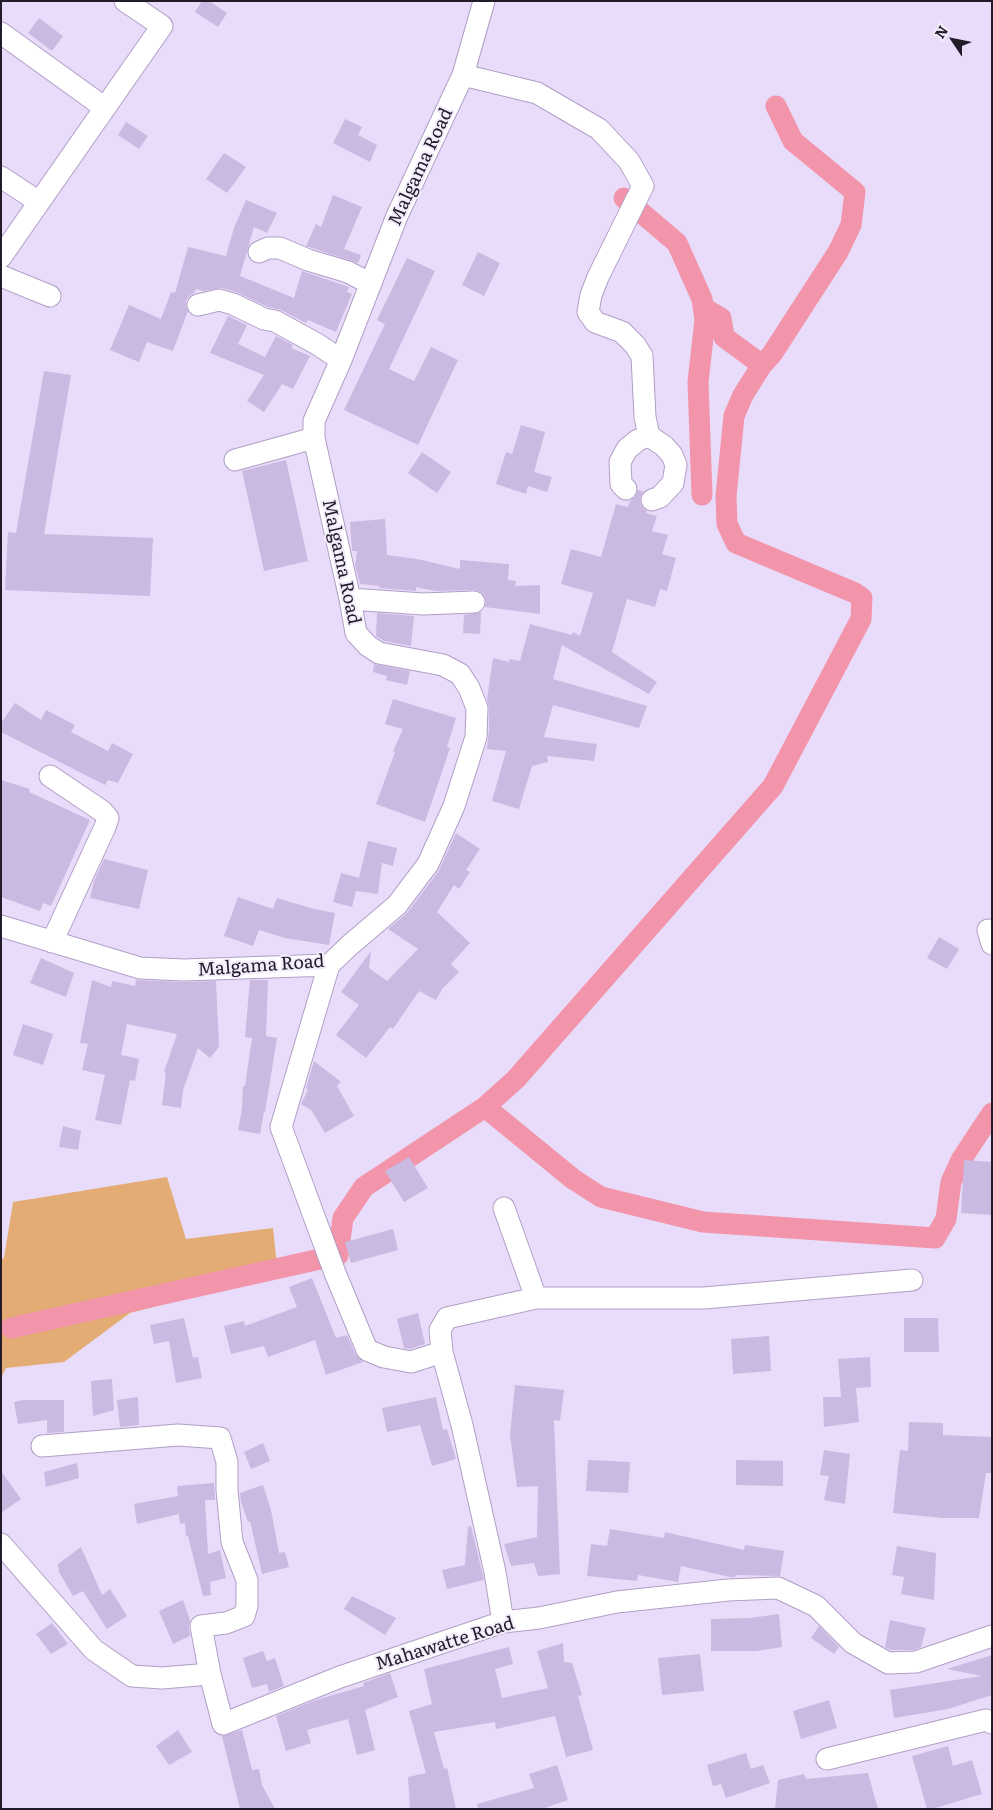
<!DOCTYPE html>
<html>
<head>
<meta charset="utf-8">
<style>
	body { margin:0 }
	#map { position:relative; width:993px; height:1810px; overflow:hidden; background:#e9dcfb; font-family:Literata,serif }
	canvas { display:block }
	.frame { position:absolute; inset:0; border:2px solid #221b2a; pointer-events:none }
	.north { position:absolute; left:928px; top:15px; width:50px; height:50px; -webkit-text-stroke:4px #f3ecfc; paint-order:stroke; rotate:304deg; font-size:14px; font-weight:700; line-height:20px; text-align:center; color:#221b2a }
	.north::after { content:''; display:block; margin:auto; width:18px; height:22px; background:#221b2a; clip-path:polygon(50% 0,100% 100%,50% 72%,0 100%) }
</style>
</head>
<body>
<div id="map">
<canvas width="993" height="1810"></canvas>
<div class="frame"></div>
<div class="north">N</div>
</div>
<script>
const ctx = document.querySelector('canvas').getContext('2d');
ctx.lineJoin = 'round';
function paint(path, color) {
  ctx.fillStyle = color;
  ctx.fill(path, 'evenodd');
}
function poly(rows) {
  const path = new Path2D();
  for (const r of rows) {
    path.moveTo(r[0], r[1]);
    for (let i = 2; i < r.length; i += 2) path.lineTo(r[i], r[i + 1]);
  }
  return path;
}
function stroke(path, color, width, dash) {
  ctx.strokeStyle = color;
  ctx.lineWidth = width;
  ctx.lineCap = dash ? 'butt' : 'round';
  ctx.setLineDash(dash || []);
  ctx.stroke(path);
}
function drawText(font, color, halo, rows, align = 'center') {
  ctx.font = font + ' Literata,serif';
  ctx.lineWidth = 4;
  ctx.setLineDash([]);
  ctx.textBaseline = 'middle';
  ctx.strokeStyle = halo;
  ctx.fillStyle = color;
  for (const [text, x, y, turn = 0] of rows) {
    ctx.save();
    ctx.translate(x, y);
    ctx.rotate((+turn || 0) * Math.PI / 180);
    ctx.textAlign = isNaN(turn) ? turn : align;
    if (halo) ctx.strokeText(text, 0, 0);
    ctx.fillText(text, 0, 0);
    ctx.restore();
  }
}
const green = poly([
	[167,1177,186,1239,273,1228,278,1275,130,1313,64,1362,6,1368,1,1378,1,1259,4,1258,13,1202]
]);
const canal = poly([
	[624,198,677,243,702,299,705,320,698,382,702,495],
	[704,308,721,318,724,337,762,365],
	[485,1107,573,1179,601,1197,703,1222,935,1238,946,1219,951,1182,961,1160,992,1113],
	[11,1328,338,1255,343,1218,364,1187,485,1107,516,1079,773,786,861,619,862,598,855,593,736,543,727,524,726,496,734,416,743,395,762,365,772,354,838,252,851,225,855,192,793,141,776,106]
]);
const building = poly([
	[202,1,209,1,227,13,218,27,195,12],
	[39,18,63,36,52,51,28,33],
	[345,119,362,127,358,135,377,145,370,162,333,143],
	[126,122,148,136,139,149,118,135],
	[224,153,246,167,227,193,206,179],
	[333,195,362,207,344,249,361,255,358,263,306,246,316,224,321,227],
	[246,200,277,213,267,233,254,227,240,276,294,298,302,271,349,287,347,292,352,294,336,332,308,320,306,323,281,310,268,307,236,292,222,288,203,291,196,289,194,293,189,296,186,301,186,307,188,311,173,351,147,342,139,362,110,350,129,305,161,319,171,292,175,293,188,247,226,256,234,228],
	[478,252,500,263,484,296,462,285],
	[407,258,435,271,389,369,414,381,431,347,458,360,418,445,344,410,385,324,377,320],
	[228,316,247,325,238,344,265,357,276,336,293,345,291,348,310,356,293,389,282,384,264,412,247,401,264,375,210,353],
	[44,371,71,375,44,534,153,538,150,596,5,590,8,532,16,533],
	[521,425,545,432,534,472,552,477,547,492,528,486,526,494,496,484,506,452,512,454],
	[422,452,451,472,437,493,408,473],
	[286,460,308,561,264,571,242,471],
	[638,490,643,491,640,498,641,505,644,509,647,511,646,513,657,516,652,531,668,535,662,554,676,558,667,591,660,589,655,607,627,599,612,652,657,682,649,694,562,645,553,679,647,706,639,728,553,705,544,737,597,744,594,761,547,756,548,762,532,766,519,809,492,801,506,751,487,749,489,730,489,708,487,699,493,658,509,662,509,659,520,661,530,624,572,635,573,632,580,636,593,593,561,584,571,549,601,557,616,504,628,507,630,501,635,497],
	[385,519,387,555,417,559,460,569,460,560,509,564,508,580,516,581,515,586,540,585,540,614,485,607,486,601,484,595,479,591,474,590,435,591,416,587,416,591,379,588,380,586,360,584,355,565,357,551,352,551,350,522],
	[481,612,480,634,463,633,464,615],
	[377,613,414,616,411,646,384,641,376,636],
	[374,664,410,671,407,685,386,680,387,676,373,672],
	[393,699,456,718,447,747,450,748,425,822,376,804,395,752,393,751,403,729,385,724],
	[15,703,41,720,46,710,75,725,71,732,108,751,112,743,133,754,118,783,108,780,105,785,1,732,1,723],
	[1,780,30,789,29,792,90,820,51,906,43,903,40,911,1,897],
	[456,833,480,849,466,870,470,872,459,889,454,885,437,912,470,943,451,964,459,972,442,989,436,1000,419,991,393,1029,390,1027,366,1058,336,1035,359,1005,341,992,371,951,369,968,387,981,418,949,388,929,407,913,438,872],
	[368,841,397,848,393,866,382,863,378,894,356,891,352,907,333,902,341,873,359,878],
	[104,859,148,870,139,909,90,898,94,881],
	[238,897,273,909,277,898,310,908,335,913,329,945,285,938,259,930,253,946,224,936],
	[939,937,959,949,947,969,927,958],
	[41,958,74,973,66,997,30,983],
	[92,980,111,987,112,981,135,986,136,980,183,982,216,981,219,1047,210,1058,198,1048,183,1090,181,1108,162,1105,166,1073,164,1072,177,1034,127,1024,121,1055,139,1059,135,1081,130,1080,121,1125,95,1120,105,1075,82,1070,88,1044,80,1043],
	[250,980,268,980,266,1036,277,1038,265,1112,264,1112,260,1134,238,1130,242,1109,243,1086,245,1086,252,1038,245,1037],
	[23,1024,53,1034,43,1065,13,1055],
	[314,1061,341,1082,337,1086,354,1116,325,1133,311,1110,301,1104,308,1090,306,1088],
	[63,1126,81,1131,78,1150,59,1147],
	[409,1157,428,1188,404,1202,385,1171],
	[964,1160,992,1162,992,1215,961,1213],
	[393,1229,398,1250,351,1263,345,1242],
	[312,1278,336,1338,347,1335,356,1355,363,1362,326,1375,315,1340,268,1357,264,1346,231,1354,224,1326,244,1321,245,1326,297,1307,289,1287],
	[418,1313,425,1344,410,1349,404,1348,397,1319],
	[184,1318,193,1358,198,1357,202,1378,176,1383,169,1341,154,1344,150,1325],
	[904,1318,938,1318,939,1352,904,1352],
	[769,1336,771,1371,733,1374,731,1339],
	[870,1357,871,1387,856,1388,859,1422,824,1427,823,1397,841,1397,838,1359],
	[112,1379,114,1410,93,1416,91,1381],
	[515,1385,564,1390,560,1421,554,1420,560,1574,538,1576,534,1563,511,1566,504,1544,537,1537,538,1486,517,1487,510,1435],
	[138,1397,139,1425,120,1427,117,1400],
	[436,1397,443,1430,447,1429,456,1459,432,1466,420,1425,387,1432,382,1408],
	[23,1400,64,1400,64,1432,47,1433,47,1420,18,1424,14,1402],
	[909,1422,943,1423,943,1435,992,1437,992,1473,986,1473,979,1518,942,1518,893,1513,900,1450,908,1451],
	[263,1443,270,1461,251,1469,244,1452],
	[824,1450,850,1454,845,1504,824,1500,829,1476,820,1475],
	[588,1460,630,1462,628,1493,586,1491],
	[736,1460,783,1461,783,1486,736,1485],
	[77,1463,79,1478,46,1487,44,1472],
	[1,1471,21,1499,1,1513],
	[214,1483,215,1500,205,1500,208,1554,220,1550,226,1578,210,1582,211,1595,203,1596,188,1536,186,1536,185,1523,180,1524,179,1514,137,1524,134,1504,178,1496,177,1486],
	[263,1485,271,1510,279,1553,285,1552,289,1567,262,1574,250,1521,248,1522,241,1502,240,1493],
	[471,1526,484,1580,447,1589,442,1570,465,1565,468,1527],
	[610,1529,664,1538,665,1532,744,1550,745,1545,784,1551,780,1576,736,1575,735,1577,730,1577,681,1566,678,1582,638,1575,637,1581,587,1576,591,1544,607,1546],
	[897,1546,936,1553,934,1600,901,1594,904,1577,892,1575],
	[81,1547,102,1595,110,1589,127,1616,107,1629,83,1591,73,1596,59,1572,58,1564],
	[352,1596,396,1618,385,1635,344,1609],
	[183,1600,190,1620,189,1628,190,1636,173,1644,159,1611],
	[779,1614,782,1647,756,1651,711,1651,711,1619,750,1618],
	[890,1620,926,1628,921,1647,914,1650,891,1650,885,1647],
	[52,1623,68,1644,51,1654,36,1634],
	[819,1626,839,1647,834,1654,811,1638],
	[563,1643,564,1662,572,1663,582,1695,578,1696,593,1750,566,1757,555,1716,496,1729,495,1722,434,1732,444,1769,447,1768,456,1809,410,1809,408,1777,426,1773,409,1711,432,1704,424,1669,509,1647,513,1664,495,1669,502,1698,548,1688,537,1651],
	[263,1651,267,1661,275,1658,284,1686,269,1692,267,1684,252,1688,243,1658],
	[700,1654,704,1691,662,1695,658,1658],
	[992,1655,992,1695,948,1709,894,1718,890,1690,982,1676,947,1669],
	[390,1673,398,1697,365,1710,375,1750,357,1755,348,1719,307,1730,311,1743,286,1751,276,1716,316,1700,364,1686,363,1683],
	[829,1700,837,1728,801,1739,793,1711],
	[178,1730,192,1752,169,1765,156,1746],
	[242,1730,252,1770,259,1769,262,1785,275,1809,240,1809,222,1736],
	[948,1746,953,1766,972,1760,982,1794,932,1809,927,1809,912,1756],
	[746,1753,751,1769,763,1765,770,1783,726,1798,721,1784,713,1786,707,1765],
	[557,1765,568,1800,542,1809,478,1809,477,1804,534,1788,529,1774],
	[868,1773,878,1809,775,1809,778,1780,804,1774,806,1779]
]);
const minor = poly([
	[1,33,105,108],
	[463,75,537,93,599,129,629,161,643,186,598,277,591,295,588,312,595,322,622,332,635,345,642,356,645,417,649,436,638,440,627,449,620,462,621,484,626,489],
	[1,177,39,202],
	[259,252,268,248,280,248,308,260,348,272,371,284],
	[1,257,162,26,125,1],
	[1,276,50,296],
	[198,305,219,300,233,304,264,319,275,321,317,344,341,360],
	[649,436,664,446,672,455,676,465,673,483,660,497,652,500],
	[235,460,314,438],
	[350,599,423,604,474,602],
	[50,776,102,811,108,818,105,827,52,942],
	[1,926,140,968,184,970,329,965,350,945,397,905,428,864,454,806,476,737,477,708,469,688,460,674,443,665,379,653,368,646,356,633,350,599,314,438,314,421,341,360,397,216,463,75,484,1],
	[988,930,992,944],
	[329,965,281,1127,335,1273,367,1350,384,1357,411,1362,442,1352,462,1425,495,1572,503,1622],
	[504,1208,536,1298],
	[442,1352,440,1330,447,1318,536,1298,704,1298,912,1280],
	[42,1446,178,1435,220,1438,227,1462,227,1490,232,1542,247,1580,247,1606,244,1616,226,1623,201,1626,210,1674],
	[1,1544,94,1650,132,1676,162,1678,210,1674,223,1724,340,1677,503,1622,539,1618,617,1602,728,1590,778,1588,816,1606,853,1643,888,1663,916,1662,992,1636],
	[827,1759,986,1720,992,1723]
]);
const streetNames = [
	["Malgama Road",421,167,-65],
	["Malgama Road",341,562,78],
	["Malgama Road",261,966,-4],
	["Mahawatte Road",445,1644,-17]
];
paint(green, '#e4ac75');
stroke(canal, '#f294aa', 21);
paint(building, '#cab9e0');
stroke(minor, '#b09fc5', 23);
stroke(minor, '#fff', 21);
drawText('18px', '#221b2a', '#f3ecfc', streetNames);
</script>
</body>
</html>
